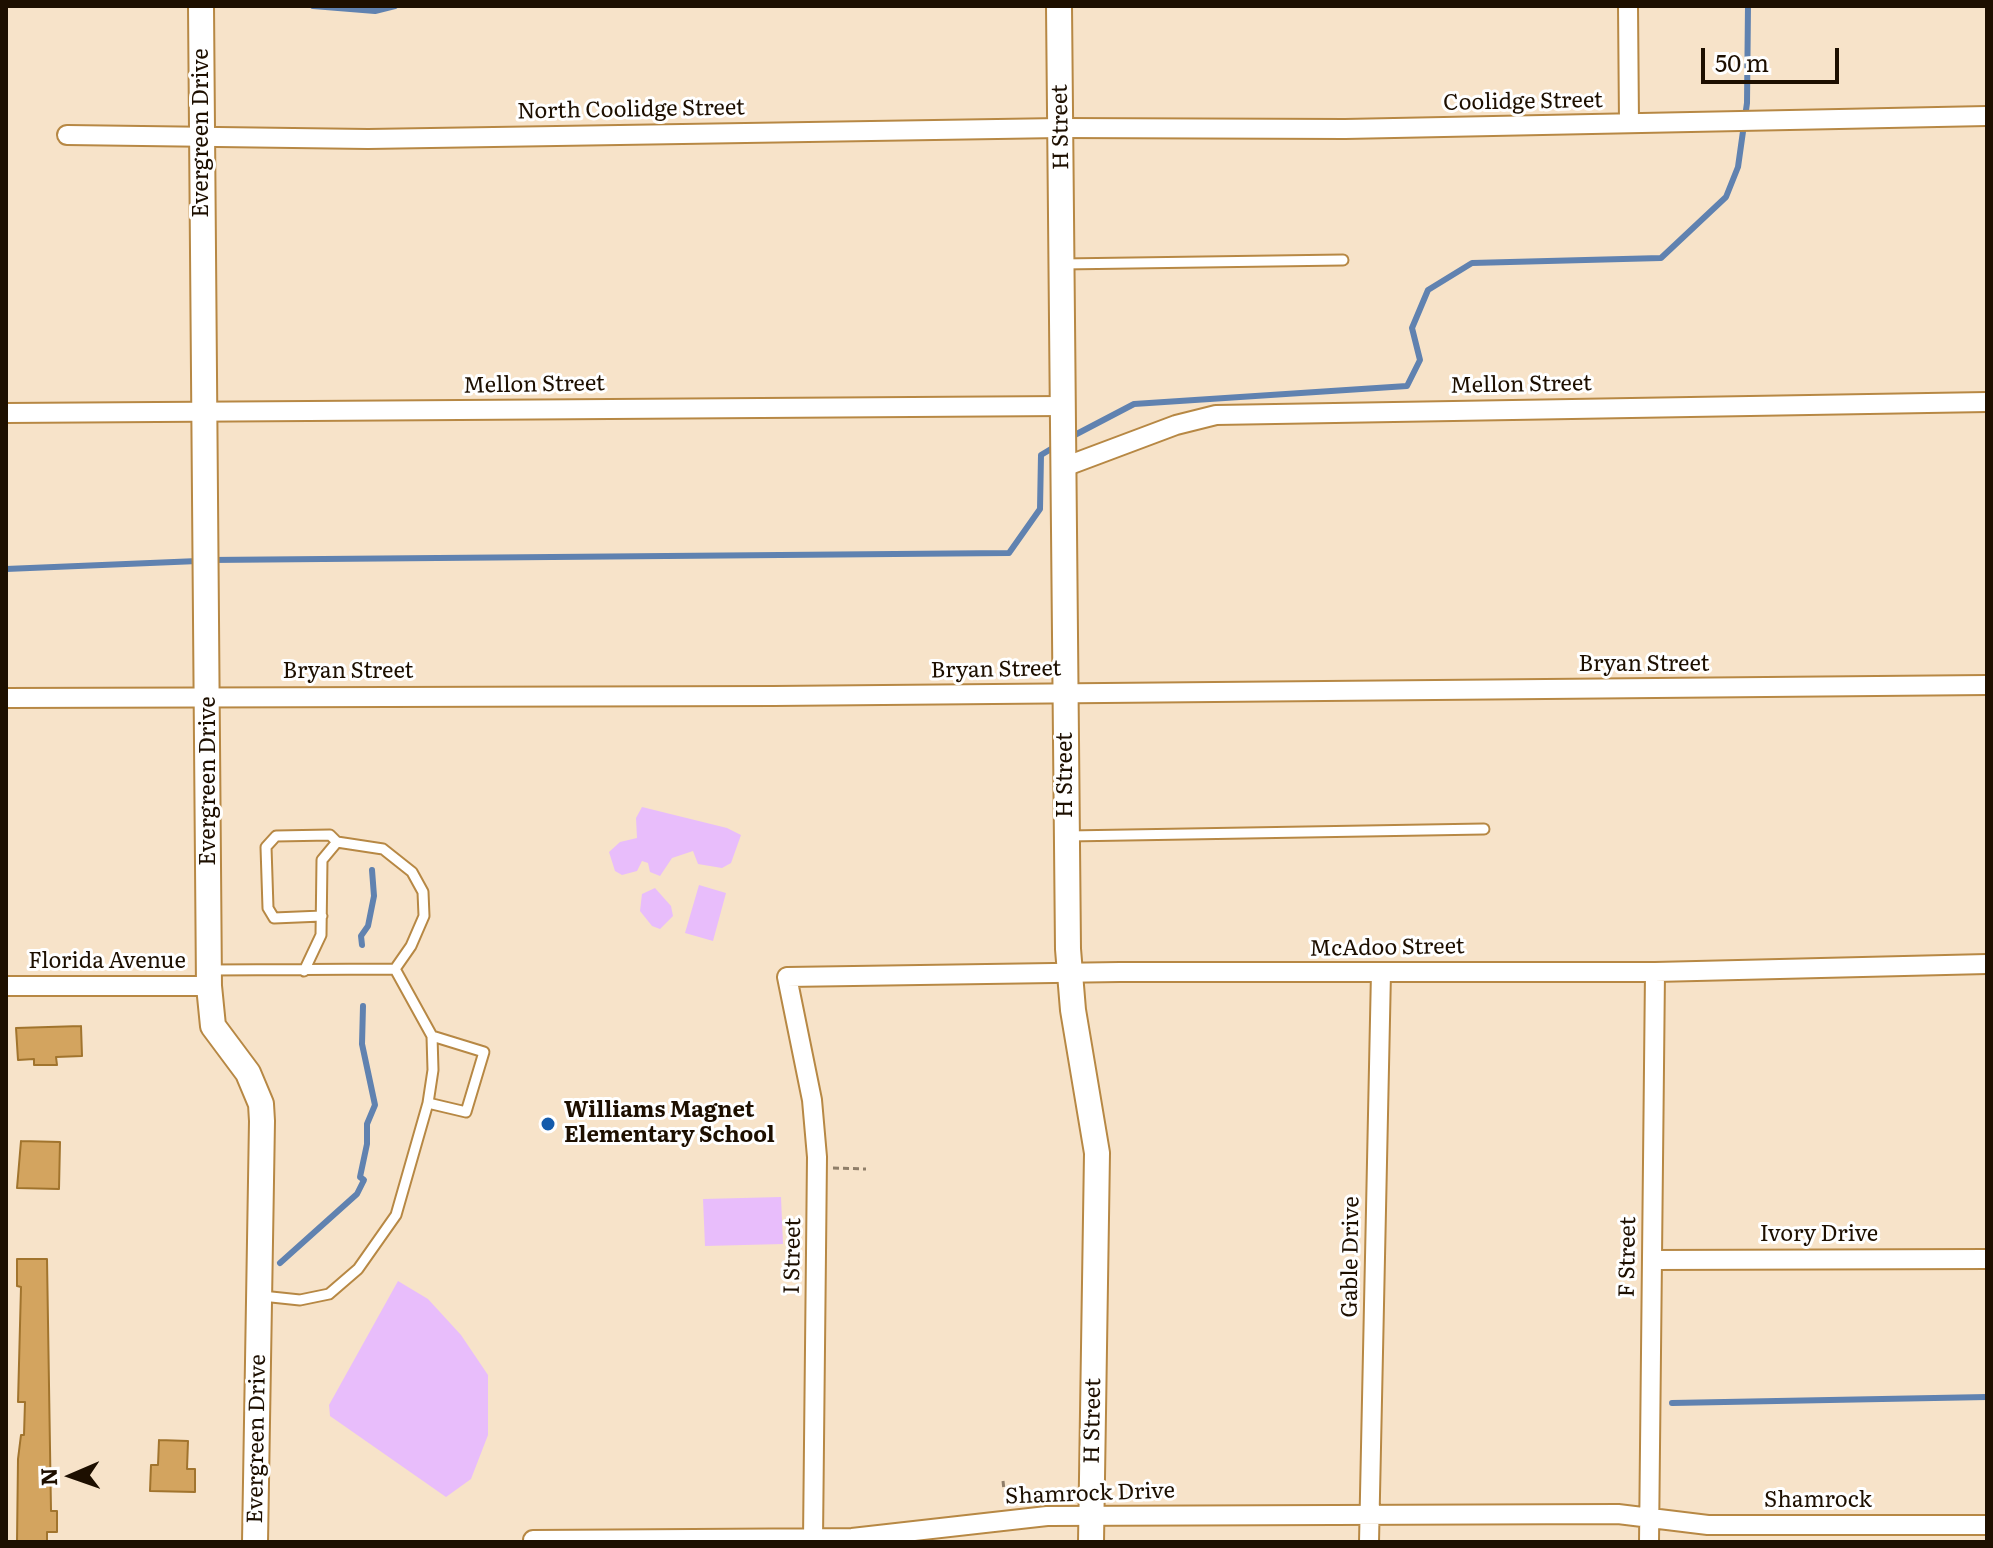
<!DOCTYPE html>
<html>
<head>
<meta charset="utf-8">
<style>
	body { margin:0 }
	#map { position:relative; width:1993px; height:1548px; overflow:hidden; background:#f7e3c9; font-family:Literata,serif }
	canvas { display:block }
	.frame { position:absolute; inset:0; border:8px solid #1d0f00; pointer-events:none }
	.north { position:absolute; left:32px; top:1436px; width:80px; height:80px; -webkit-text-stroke:6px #fff; paint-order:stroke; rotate:268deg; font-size:22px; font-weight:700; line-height:32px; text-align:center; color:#1d0f00 }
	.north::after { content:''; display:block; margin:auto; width:28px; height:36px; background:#1d0f00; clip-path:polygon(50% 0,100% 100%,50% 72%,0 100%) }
	.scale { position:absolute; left:1701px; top:48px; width:138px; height:36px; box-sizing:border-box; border:4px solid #1d0f00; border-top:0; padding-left:10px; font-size:24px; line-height:28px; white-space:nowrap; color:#1d0f00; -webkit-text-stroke:6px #fff; paint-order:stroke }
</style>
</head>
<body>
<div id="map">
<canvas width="1993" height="1548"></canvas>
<div class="frame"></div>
<div class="north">N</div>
<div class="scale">50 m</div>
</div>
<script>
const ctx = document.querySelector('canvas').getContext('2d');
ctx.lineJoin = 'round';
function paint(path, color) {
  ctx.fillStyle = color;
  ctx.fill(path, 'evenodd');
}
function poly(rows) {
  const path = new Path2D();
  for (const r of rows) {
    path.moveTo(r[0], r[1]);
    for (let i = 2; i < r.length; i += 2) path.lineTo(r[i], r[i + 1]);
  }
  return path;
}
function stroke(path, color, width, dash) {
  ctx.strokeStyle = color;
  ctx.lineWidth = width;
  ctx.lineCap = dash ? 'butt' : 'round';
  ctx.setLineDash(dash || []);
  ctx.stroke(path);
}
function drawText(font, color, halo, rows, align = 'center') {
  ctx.font = font + ' Literata,serif';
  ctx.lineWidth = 6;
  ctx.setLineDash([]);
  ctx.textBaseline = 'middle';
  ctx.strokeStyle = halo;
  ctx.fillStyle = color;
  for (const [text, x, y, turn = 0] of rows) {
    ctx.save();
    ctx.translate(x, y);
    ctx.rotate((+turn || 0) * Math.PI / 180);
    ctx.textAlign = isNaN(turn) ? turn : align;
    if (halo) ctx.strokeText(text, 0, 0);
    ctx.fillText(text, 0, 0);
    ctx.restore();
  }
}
const green = poly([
	[642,807,727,828,741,835,731,863,722,868,698,864,693,851,672,858,660,876,650,872,648,863,642,861,637,871,622,875,615,871,609,852,620,842,637,838,636,818],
	[699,885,726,893,713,941,685,933],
	[655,888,671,906,673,916,660,929,652,926,640,911,642,894],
	[781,1197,783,1244,705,1246,703,1199],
	[398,1281,428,1299,461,1335,488,1375,488,1435,471,1479,446,1497,330,1416,329,1405]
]);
const stream = poly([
	[313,6,375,11,395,6],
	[1069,438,1134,404,1407,386,1420,360,1412,328,1428,290,1472,263,1661,258,1726,197,1738,167,1747,103,1748,6],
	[209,560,1009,553,1040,509,1041,455,1056,446],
	[6,569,198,561],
	[362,945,361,936,368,926,374,896,372,870],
	[280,1263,357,1194,364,1180,360,1177,367,1144,367,1124,375,1105,362,1044,363,1006],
	[1672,1403,1987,1397]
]);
const building = poly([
	[81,1026,82,1056,56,1057,57,1065,34,1065,34,1059,18,1060,16,1028,81,1026],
	[21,1141,60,1142,59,1189,17,1188,21,1141],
	[17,1259,47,1259,51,1511,57,1511,57,1532,47,1532,47,1542,17,1542,18,1459,21,1435,24,1435,25,1402,18,1402,21,1287,17,1286,17,1259],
	[159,1440,188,1441,187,1469,195,1469,195,1492,150,1491,151,1465,158,1465,159,1440]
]);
const path = poly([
	[833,1168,866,1169],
	[1003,1481,1004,1490,1015,1502]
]);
const service = poly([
	[1062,264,1343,260],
	[1068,836,1484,829],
	[322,916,274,918,268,908,266,847,276,836,330,835,337,842],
	[211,970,395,969],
	[304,971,321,935,322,860,337,842,383,849,412,872,423,892,424,916,411,946,395,969],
	[428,1103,466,1112,484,1052,432,1036],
	[262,1296,300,1300,329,1294,358,1269,396,1215,428,1103,433,1070,432,1036,395,969]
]);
const minor = poly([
	[1628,6,1629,123],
	[67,135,368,139,1060,128,1345,129,1987,116],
	[6,413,1063,406],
	[1064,467,1176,425,1216,415,1987,402],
	[6,698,773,696,1987,685],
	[6,986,209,986],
	[1652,1260,1987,1259],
	[813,1539,817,1157,812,1100,787,977,1120,972,1655,972,1987,964],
	[533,1540,852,1538,1047,1516,1618,1514,1708,1525,1987,1525],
	[1369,1542,1381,972],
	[1649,1542,1655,972]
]);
const tertiary = poly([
	[201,6,209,986,213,1026,248,1073,261,1104,262,1121,255,1542],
	[1059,6,1068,949,1073,1010,1097,1153,1091,1542]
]);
const markers = [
	[548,1124,8,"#145bab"]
];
const streetNames = [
	["Coolidge Street",1523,102,-1],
	["North Coolidge Street",631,110,-1],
	["H Street",1061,127,-91],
	["Evergreen Drive",202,133,-90],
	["Mellon Street",534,385,-1],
	["Mellon Street",1521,385,-1],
	["Bryan Street",1644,665],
	["Bryan Street",996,670,-1],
	["Bryan Street",348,672],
	["H Street",1066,775,-90],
	["Evergreen Drive",209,781,-90],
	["McAdoo Street",1387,948,-1],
	["Florida Avenue",107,962],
	["Ivory Drive",1819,1235],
	["I Street",793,1256,-89],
	["Gable Drive",1351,1257,-89],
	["F Street",1628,1257,-89],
	["H Street",1093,1421,-89],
	["Evergreen Drive",257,1439,-89],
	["Shamrock Drive",1090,1494,-2],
	["Shamrock",1818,1501]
];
const poiNames = [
	["Williams Magnet",564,1111],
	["Elementary School",564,1136]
];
paint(green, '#e8bdfb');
stroke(stream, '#6082b0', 6);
paint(building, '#d3a45f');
stroke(building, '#a1742d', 2);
stroke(service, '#b78844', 13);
stroke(minor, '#b78844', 22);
stroke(tertiary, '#b78844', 28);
stroke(path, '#8f7e69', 3, [6, 4]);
stroke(service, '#fff', 9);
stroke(minor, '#fff', 18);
stroke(tertiary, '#fff', 24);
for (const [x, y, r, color] of markers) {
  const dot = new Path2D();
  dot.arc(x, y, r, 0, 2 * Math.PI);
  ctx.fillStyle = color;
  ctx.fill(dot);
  stroke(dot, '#fff', 3);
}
drawText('22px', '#1d0f00', '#fff', streetNames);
drawText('bold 22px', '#1d0f00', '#fff', poiNames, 'left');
</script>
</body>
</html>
